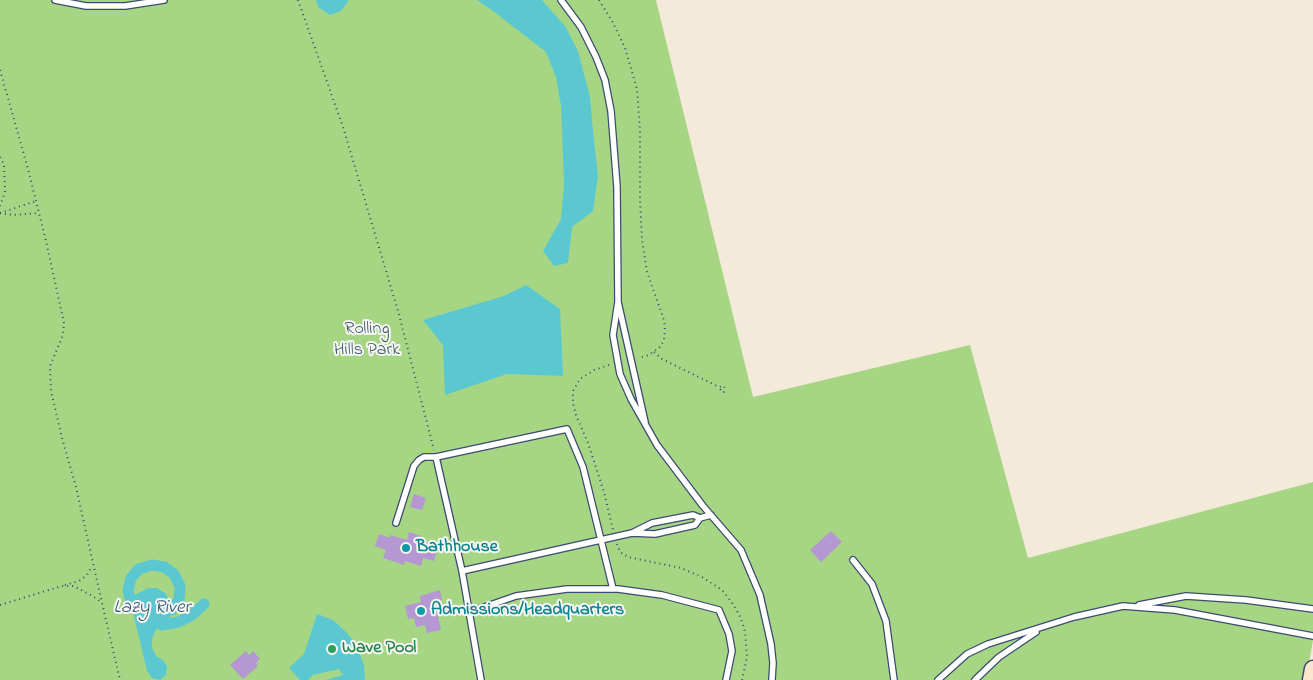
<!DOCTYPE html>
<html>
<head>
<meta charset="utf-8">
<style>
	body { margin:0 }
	canvas { display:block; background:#f4eada }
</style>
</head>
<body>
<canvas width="1313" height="680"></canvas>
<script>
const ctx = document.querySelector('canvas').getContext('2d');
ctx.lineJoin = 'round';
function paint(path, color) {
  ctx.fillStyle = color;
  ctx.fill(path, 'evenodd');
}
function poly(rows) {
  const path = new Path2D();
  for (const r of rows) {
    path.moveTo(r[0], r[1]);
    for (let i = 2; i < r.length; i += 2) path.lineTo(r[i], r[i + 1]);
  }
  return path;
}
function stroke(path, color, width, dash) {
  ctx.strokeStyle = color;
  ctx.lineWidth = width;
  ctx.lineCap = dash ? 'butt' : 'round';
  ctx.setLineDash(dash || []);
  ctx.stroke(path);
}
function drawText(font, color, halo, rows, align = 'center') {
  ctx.font = font + ' "Indie Flower",sans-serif';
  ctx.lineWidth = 4;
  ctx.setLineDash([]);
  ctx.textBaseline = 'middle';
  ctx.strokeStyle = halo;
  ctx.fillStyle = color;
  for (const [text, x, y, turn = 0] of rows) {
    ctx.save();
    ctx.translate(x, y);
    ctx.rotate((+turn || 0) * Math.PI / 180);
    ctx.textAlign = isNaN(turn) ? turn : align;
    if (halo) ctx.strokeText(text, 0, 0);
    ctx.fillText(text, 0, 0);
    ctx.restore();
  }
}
const green = poly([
	[0,0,656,0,753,397,970,345,1028,558,1313,482,1313,640,1306,680,0,680]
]);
const water = poly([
	[316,0,349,0,341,11,330,15,318,7],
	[477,0,542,0,565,26,578,51,590,97,594,142,598,176,593,211,572,227,568,263,554,266,543,251,561,219,564,184,561,106,556,77,546,52,493,11],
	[526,285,560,309,563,376,507,374,445,395,443,345,423,320,504,296],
	[148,588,157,588,165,593,171,602,172,610,169,619,155,631,152,639,152,648,156,656,163,660,167,667,166,675,160,680,152,678,147,671,131,604,133,596],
	[317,614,333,620,346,632,356,644,364,665,365,680,326,680,343,675,339,669,313,675,308,680,300,680,289,668,304,654]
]);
const canal = poly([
	[131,604,128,590,131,578,139,569,152,565,164,567,174,574,180,586,179,600,172,610],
	[162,625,179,622,192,615,204,604]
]);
const building = poly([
	[414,494,426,498,422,510,410,507],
	[831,531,842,542,821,562,810,550],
	[409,532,421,536,419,541,428,543,427,547,437,550,434,561,423,558,421,566,405,561,404,565,383,558,386,550,375,546,379,534,390,538,390,535,407,540],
	[440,590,442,600,435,602,441,630,427,633,425,625,416,627,414,618,408,619,405,606,421,602,420,596],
	[246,651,249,655,253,651,260,659,256,663,258,666,243,679,230,665]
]);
const path = poly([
	[298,0,343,127,363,194,398,311,434,450],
	[599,0,612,21,625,48,637,89,640,131,640,200,642,240,647,272,663,317,665,327,664,340,660,347,649,355,639,358],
	[0,70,28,169,46,241,64,323,63,335,50,366,51,391,62,438,76,487,102,603],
	[0,157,4,165,5,192,0,206],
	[0,213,13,215,39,213],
	[0,213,36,201],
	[654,352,662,359,719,387,724,386,725,389,724,392,722,392,719,387],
	[609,365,594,370,580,379,573,391,573,403,576,415,588,443,604,492,613,530],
	[617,544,620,552,628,557,681,568,702,577,722,590,733,604,741,618,745,632,747,657,742,680],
	[65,585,79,581,87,575,92,566],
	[0,605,62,586,74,586,94,597,102,603,120,680]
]);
const service = poly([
	[55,0,86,6,125,6,164,0],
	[561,0,581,27,596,57,605,80,611,111,617,187,618,302],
	[645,422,618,302,613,335,620,374,631,399,657,445,703,506,741,550,760,595,771,644,773,663,772,680],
	[700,518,693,515,652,523,632,533,655,534,695,525,700,518,711,515],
	[396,523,414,466,419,460,424,457,436,457],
	[853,560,872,584,886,621,894,680],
	[462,571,632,533],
	[1139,605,1186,596,1246,600,1313,609],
	[470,612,516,596,567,589,618,589,662,595,719,610,729,634,732,651,726,680],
	[481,680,462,571,436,457,567,429,583,467,613,589],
	[938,680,967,654,988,644,1074,617,1123,606,1175,610,1313,636],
	[975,680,999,657,1036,632]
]);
const secondary = poly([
	[1311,680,1313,669]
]);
const markers = [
	[406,548,5,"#0f9aa8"],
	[421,611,5,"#0f9aa8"],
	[332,649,5,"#2e9e5b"]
];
const parkNames = [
	["Rolling",367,330],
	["Hills Park",367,351]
];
const cultureNames = [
	["Bathhouse",416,548],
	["Admissions/Headquarters",431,611]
];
const leisureNames = [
	["Wave Pool",342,649]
];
const waterNames = [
	["Lazy River",152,609]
];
paint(green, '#a6d684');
paint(water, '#5bc8d1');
stroke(canal, '#5bc8d1', 11);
paint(building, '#b597d4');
stroke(service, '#3c4b71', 8);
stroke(secondary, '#3c4b71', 19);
stroke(path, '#3c4b71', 2, [1, 4]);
stroke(service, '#fff', 5.5);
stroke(secondary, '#fbe5cf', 16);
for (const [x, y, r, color] of markers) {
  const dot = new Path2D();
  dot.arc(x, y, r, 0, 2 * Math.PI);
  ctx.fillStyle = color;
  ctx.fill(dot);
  stroke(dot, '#f6f6f2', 2);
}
drawText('18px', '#3e5968', '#f6f6f2', parkNames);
drawText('bold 18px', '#0d838f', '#f6f6f2', cultureNames, 'left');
drawText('bold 18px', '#27864d', '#f6f6f2', leisureNames, 'left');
drawText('italic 19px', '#2b557b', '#f6f6f2', waterNames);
</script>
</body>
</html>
